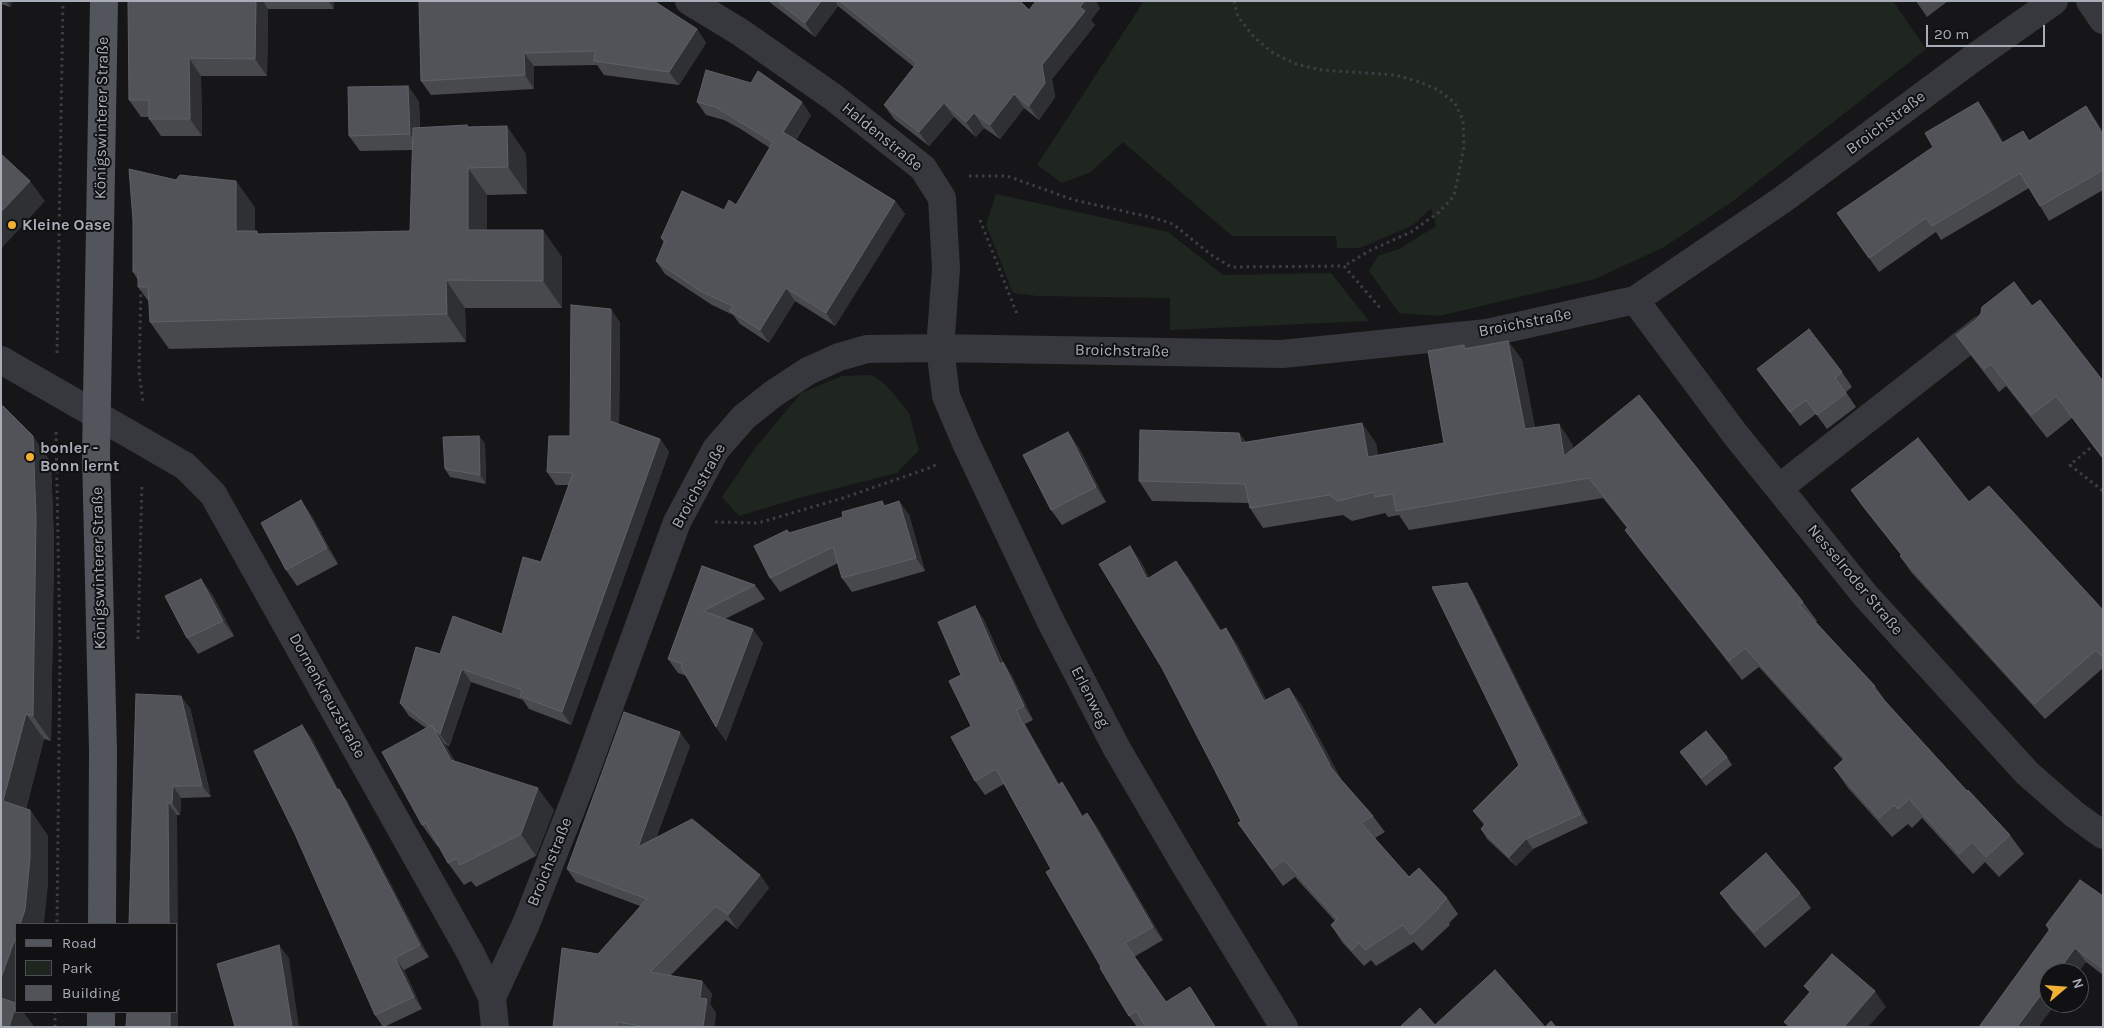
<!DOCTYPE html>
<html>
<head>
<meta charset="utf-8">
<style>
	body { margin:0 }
	#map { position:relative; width:2104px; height:1028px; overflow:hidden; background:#161618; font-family:Karla,sans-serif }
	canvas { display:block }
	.frame { position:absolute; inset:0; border:2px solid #a8adb8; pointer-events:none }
	.legend { position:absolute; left:15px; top:923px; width:162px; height:90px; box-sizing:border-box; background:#111113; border:1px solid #4d4f55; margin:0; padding:6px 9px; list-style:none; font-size:15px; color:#a8adb8 }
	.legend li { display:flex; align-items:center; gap:10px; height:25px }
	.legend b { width:25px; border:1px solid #4d4f55 }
	.north { position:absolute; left:2039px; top:963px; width:50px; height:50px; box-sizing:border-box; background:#111113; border:1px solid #4d4f55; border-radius:50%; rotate:72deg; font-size:14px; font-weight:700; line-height:20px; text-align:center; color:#a8adb8 }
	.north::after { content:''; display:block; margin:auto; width:18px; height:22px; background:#f2b134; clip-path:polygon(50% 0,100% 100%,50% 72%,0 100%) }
	.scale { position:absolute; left:1926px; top:25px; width:119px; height:22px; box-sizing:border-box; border:2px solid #a8adb8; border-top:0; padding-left:6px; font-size:15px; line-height:18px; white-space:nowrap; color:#a8adb8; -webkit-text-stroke:4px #111113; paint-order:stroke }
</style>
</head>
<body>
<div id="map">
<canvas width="2104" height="1028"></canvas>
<div class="frame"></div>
<ul class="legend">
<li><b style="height:6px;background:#53555c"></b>Road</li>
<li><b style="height:14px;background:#1e261f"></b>Park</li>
<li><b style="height:14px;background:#525359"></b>Building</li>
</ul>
<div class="north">N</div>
<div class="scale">20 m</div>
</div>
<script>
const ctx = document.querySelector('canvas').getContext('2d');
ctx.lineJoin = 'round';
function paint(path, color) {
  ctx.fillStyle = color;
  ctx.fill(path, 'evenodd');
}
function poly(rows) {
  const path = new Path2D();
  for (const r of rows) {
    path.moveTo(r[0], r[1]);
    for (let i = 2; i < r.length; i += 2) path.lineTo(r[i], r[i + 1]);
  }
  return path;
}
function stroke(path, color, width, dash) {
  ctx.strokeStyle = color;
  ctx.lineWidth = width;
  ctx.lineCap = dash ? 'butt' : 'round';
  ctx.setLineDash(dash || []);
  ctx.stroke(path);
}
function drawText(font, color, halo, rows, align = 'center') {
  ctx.font = font + ' Karla,sans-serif';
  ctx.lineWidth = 4;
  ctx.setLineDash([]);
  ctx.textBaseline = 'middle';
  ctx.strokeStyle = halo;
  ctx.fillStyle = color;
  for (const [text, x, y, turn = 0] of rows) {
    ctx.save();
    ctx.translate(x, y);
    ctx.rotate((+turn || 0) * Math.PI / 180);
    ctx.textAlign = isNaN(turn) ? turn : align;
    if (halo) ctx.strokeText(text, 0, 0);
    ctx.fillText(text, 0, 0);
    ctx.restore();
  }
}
const green = poly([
	[1144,1,1893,1,1926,49,1733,201,1664,247,1595,279,1439,316,1399,313,1369,271,1378,256,1401,248,1436,226,1431,208,1413,225,1360,248,1337,248,1336,236,1232,236,1123,142,1091,172,1062,183,1037,165],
	[996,194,1168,232,1223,275,1331,273,1369,321,1170,330,1170,298,1037,296,1013,293,986,225],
	[872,375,887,386,909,413,919,450,897,473,802,497,739,516,722,497,756,447,801,393,842,376]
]);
const path = poly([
	[1234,1,1238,17,1254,37,1273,53,1296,64,1321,70,1395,75,1420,82,1438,90,1455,103,1463,120,1464,147,1454,196,1438,213,1411,232,1371,250,1344,266],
	[969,176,1007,176,1074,200,1154,218,1173,224,1210,254,1231,267,1344,266,1381,309],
	[980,220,1017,314],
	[141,288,139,372,143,401],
	[57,353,63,1],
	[56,432,60,650,57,924],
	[2095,444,2070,465,2103,491],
	[715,522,758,523,843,498,932,467,937,464],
	[138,639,142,483],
	[55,1027,55,1012]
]);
const minor = poly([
	[689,1,740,32,833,97,923,168,942,198,946,269,940,348,946,396,966,443,1051,622,1117,749,1185,865,1284,1027],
	[2090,1,2103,20],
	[1635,300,1735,434,1865,595,2027,773,2074,814,2103,835],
	[1,360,185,466,213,494,471,954,492,997,495,1027],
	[1779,488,1982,329],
	[492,997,526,924,581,784,677,522,716,449,744,417,773,394,808,371,839,357,867,349,940,348,1282,354,1487,333,1635,300,1782,200,1972,59,2054,1]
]);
const major = poly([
	[102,924,103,751,96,455,104,1],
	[101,1027,101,1012]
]);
const wall = poly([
	[1,1,12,1,10,7,1,4],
	[128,1,334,1,334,9,268,9,267,76,201,76,202,136,161,136,149,119,149,117,141,117,129,100],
	[419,1,697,29,706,43,679,85,604,75,597,65,534,66,534,89,431,95,421,81],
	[768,1,1020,1,1029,10,1100,8,1091,20,1095,25,1052,79,1055,97,1039,120,1024,108,1000,139,984,128,976,137,954,117,929,146,894,119,884,105,914,67,838,6,815,37],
	[1916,1,1948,1,1927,17],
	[408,86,419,102,420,127,469,127,526,154,527,194,487,195,487,230,562,257,562,308,465,308,466,342,169,349,150,322,149,302,138,287,138,280,133,272,176,180,236,181,255,208,255,231,259,234,410,231,413,150,360,151,349,136],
	[697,102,811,115,796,140,895,201,905,214,835,326,795,301,769,343,740,324,733,315,712,305,665,274,656,261,664,243,661,238,736,205,770,148,739,128,724,120,706,115],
	[2086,106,2096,121,2103,132,2103,190,2049,221,2040,206,2029,188,1941,240,1936,232,1879,272,1837,213,1988,116,2003,142,2030,140],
	[2032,306,2103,381,2103,459,2072,418,2047,438,2006,386,1999,392,1972,357,1956,335],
	[620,322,619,424,660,439,669,452,571,725,529,709,523,700,471,682,449,747,444,743,455,761,554,810,536,856,476,887,471,881,464,885,448,863,439,846,438,847,422,825,426,728,409,716,400,703,440,654,502,634,541,562,569,485,556,485,547,472,570,436],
	[1508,341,1522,360,1535,428,1559,424,1572,444,1573,449,1803,602,1817,621,1816,622,1875,686,1886,702,1967,791,2010,835,2024,854,1999,877,1985,862,1973,874,1922,818,1912,828,1908,824,1892,837,1848,788,1834,768,1843,760,1759,667,1742,680,1639,549,1625,530,1627,528,1603,498,1409,530,1399,515,1388,517,1385,513,1352,521,1343,515,1263,528,1250,508,1249,503,1152,501,1139,481,1239,433,1246,442,1376,443,1378,455,1444,443,1464,345,1466,348],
	[1757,369,1842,372,1852,387,1846,392,1856,407,1827,429,1816,414,1800,426],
	[1,406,51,462,54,545,51,741,44,739,26,809,30,810,48,836,48,884,16,1012,23,1012,34,1027,1,1027],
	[1068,432,1079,448,1106,502,1062,525,1051,510],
	[479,436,485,444,486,484,450,477,445,469],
	[1851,490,1969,502,2103,610,2103,668,2045,719,1911,572,1900,556,1901,555,1862,506],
	[882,501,885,506,899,501,909,515,925,571,852,592,842,578,838,563,780,592,770,578,843,517],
	[312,516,338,564,297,586,286,570],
	[1130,546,1141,562,1149,578,1188,577,1221,630,1237,644,1266,700,1301,704,1342,781,1373,816,1385,832,1375,838,1409,877,1447,898,1458,914,1449,923,1450,925,1422,951,1414,942,1376,966,1371,960,1364,966,1342,942,1331,925,1335,921,1295,877,1283,886,1249,839,1238,823,1241,821],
	[702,566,755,585,765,599,725,619,763,643,726,741,716,727,687,676,678,673,668,659],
	[1467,583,1473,592,1588,823,1533,849,1516,866,1487,839,1481,829,1484,825,1480,820,1473,811,1519,765],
	[212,594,234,636,198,654,187,638],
	[975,606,984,620,1003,662,1012,676,1033,720,1025,724,1059,784,1071,796,1083,816,1087,813,1097,827,1163,940,1134,957,1166,1002,1190,987,1216,1027,1146,1027,1145,1025,1143,1027,1137,1027,1129,1016,1101,967,1051,869,1004,784,985,795,975,781,971,726,961,675],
	[136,694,190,708,211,797,181,798,180,815,177,815,178,1027],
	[311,737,338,789,347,801,429,957,404,970,422,1009,384,1027,383,1027,375,1015],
	[690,746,656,838,760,875,769,888,737,929,726,920,670,976,702,981,712,994,710,1004,716,1013,714,1027,553,1027,640,906,576,882,567,869],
	[1680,752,1727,757,1732,765,1706,786],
	[1720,893,1800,893,1811,908,1765,948,1731,908],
	[2103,896,2103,975,2086,962,2049,1003,2056,1003,2038,1027,1979,1027,2049,931,2046,925]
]);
const shadedWall = poly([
	[6,1,12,1,10,7],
	[256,1,263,1,268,9,267,76,255,59],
	[328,1,334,1,334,9],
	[821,1,835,1,838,6,815,37,805,23],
	[1085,1,1096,1,1100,8,1091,20,1095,25,1052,79,1055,97,1039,120,1029,106,1042,65],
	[697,29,706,43,679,85,669,72],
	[524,53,534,66,534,89,525,75],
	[189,58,201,76,202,136,190,119],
	[408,86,419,102,420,150,410,134],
	[1014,94,1024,108,1000,139,990,125],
	[802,102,811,115,792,145,783,132],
	[1978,102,1988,116,2012,157,2002,143],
	[944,103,954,117,929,146,919,132],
	[2086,106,2096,121,2103,132,2103,135],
	[974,113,984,128,976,137,966,122],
	[507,126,526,154,527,194,508,167],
	[468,168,487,195,487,257,468,230],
	[30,181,45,201,1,249,1,212],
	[236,181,255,208,255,258,236,231],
	[895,201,905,214,835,326,826,313],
	[543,230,562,257,562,308,543,281],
	[446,280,465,308,466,342,447,314],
	[786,288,795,301,769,343,760,330],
	[611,309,620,322,619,434,610,421],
	[1508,341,1522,360,1539,449,1525,429],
	[1362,423,1376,443,1381,477,1368,457],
	[1559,424,1572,444,1578,476,1564,456],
	[1068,432,1079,448,1106,502,1096,487],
	[1239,433,1253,452,1241,443],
	[33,436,51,462,54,545,51,741,33,716],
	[479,436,485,444,486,484,480,475],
	[660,439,669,452,571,725,562,712],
	[301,500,312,516,338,564,327,548],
	[899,501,909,515,925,571,916,558],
	[1130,546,1141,562,1158,596,1147,579],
	[1176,561,1188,577,1232,647,1220,631],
	[201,579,212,594,234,636,223,621],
	[1467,583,1473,592,1588,823,1581,814],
	[975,606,984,620,1009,677,1000,664],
	[1226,628,1237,644,1276,718,1264,701],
	[753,629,763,643,726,741,716,727],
	[1003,662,1012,676,1033,720,1024,706],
	[462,669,471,682,449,747,440,734],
	[1289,688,1301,704,1342,781,1330,765],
	[181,696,190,708,211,797,202,786],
	[1016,710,1025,724,1067,799,1058,785],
	[26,714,44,739,21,827,3,801],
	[302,725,311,737,345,802,337,790],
	[432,725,447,747,466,782,451,760],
	[680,732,690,746,648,861,638,847],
	[1062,782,1071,796,1092,831,1082,817],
	[173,786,181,798,180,815,172,803],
	[538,788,554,810,536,856,521,834],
	[339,789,347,801,429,957,420,945],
	[168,803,177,815,178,1027,170,1027,170,1012,176,1012,176,924,169,924],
	[30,810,48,836,48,884,44,924,20,924],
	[1087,813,1097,827,1163,940,1153,927],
	[1526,839,1533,849,1516,866,1509,857],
	[760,875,769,888,737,929,728,915],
	[16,936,16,1012,23,1012,34,1027,9,1027,1,1004,1,978],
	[279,945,289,958,299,1027,292,1027],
	[2075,948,2086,962,2078,973,2057,973],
	[395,958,404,970,422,1009,414,997],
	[702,981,712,994,710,1004,716,1013,714,1027,703,1027,700,998],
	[2049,984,2049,1003,2056,1003,2038,1027,2017,1027],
	[1190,987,1199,1000,1216,1027,1215,1027],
	[1875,991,1886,1007,1868,1027,1844,1027]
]);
const building = poly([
	[128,1,256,1,255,59,189,58,190,119,149,119,149,100,129,100,128,1],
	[419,1,654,1,697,29,669,72,594,61,595,51,524,53,525,75,421,81,419,1],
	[777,1,821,1,805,23,777,1],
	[840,1,1020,1,1029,10,1036,1,1085,1,1080,7,1085,11,1042,65,1045,83,1029,106,1014,94,990,125,974,113,966,122,944,103,919,132,884,105,917,63,840,1],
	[706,70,751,83,758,71,802,102,783,132,895,201,826,313,786,288,760,330,730,311,733,306,702,292,656,261,665,240,661,238,682,191,724,210,729,200,736,205,773,142,729,115,715,107,697,102,706,70],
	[408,86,410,134,349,136,348,87,408,86],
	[1978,102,2002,143,2023,131,2029,141,2086,106,2103,135,2103,170,2040,206,2020,173,1932,226,1926,218,1869,258,1837,213,1933,147,1925,133,1978,102],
	[467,125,467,127,507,126,508,167,468,168,468,230,543,230,543,281,446,280,447,314,150,322,148,287,138,287,138,272,133,272,133,220,129,169,176,180,180,175,236,181,236,231,257,231,257,234,410,231,413,128,467,125],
	[1,154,30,181,1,212,1,154],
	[2014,282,2032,306,2040,300,2103,381,2103,458,2056,396,2031,415,1991,364,1984,369,1956,335,1977,319,1981,313,1982,307,2014,282],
	[571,305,611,309,610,421,660,439,562,712,520,696,522,690,462,669,440,734,435,730,432,725,430,726,400,703,416,647,440,654,453,616,502,634,523,557,541,562,573,473,547,472,549,436,570,436,571,305],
	[1809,329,1842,372,1835,378,1846,393,1817,415,1806,400,1790,412,1757,369,1809,329],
	[1508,341,1525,429,1559,424,1564,456,1639,395,1803,602,1799,605,1875,686,1873,688,1967,791,1968,790,2010,835,1986,857,1972,842,1959,854,1909,799,1898,809,1894,805,1879,818,1834,768,1845,758,1745,648,1729,661,1625,530,1628,527,1589,478,1396,511,1393,494,1375,497,1374,492,1338,501,1329,495,1250,508,1245,484,1139,481,1140,430,1239,433,1241,443,1362,423,1368,457,1444,443,1428,351,1464,345,1464,349,1508,341],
	[1,406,3,406,33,436,36,519,33,716,26,714,3,801,30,810,30,858,25,910,20,924,16,924,16,936,1,978,1,406],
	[1068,432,1096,487,1051,510,1023,455,1068,432],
	[479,436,480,475,445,469,443,437,479,436],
	[1918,438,1969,502,1989,486,2103,610,2103,658,2096,650,2034,704,1900,556,1902,555,1851,490,1918,438],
	[301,500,327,548,286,570,261,523,301,500],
	[882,501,884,506,899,501,916,558,842,578,833,547,770,578,754,546,787,530,789,533,843,517,842,512,882,501],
	[1130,546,1147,579,1176,561,1220,631,1226,628,1264,701,1289,688,1330,765,1329,766,1373,816,1361,823,1409,877,1419,868,1447,898,1438,907,1439,908,1411,935,1403,925,1365,950,1359,943,1352,950,1331,925,1337,919,1284,860,1272,869,1238,823,1241,821,1162,668,1099,564,1130,546],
	[702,566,755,585,703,611,753,629,716,727,681,667,682,664,668,659,702,566],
	[201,579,223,621,187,638,165,596,201,579],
	[1467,583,1581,814,1526,839,1509,857,1481,829,1486,823,1473,811,1519,765,1432,587,1467,583],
	[975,606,1000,664,1003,662,1024,706,1016,710,1058,785,1062,782,1082,817,1087,813,1153,927,1125,943,1166,1002,1190,987,1215,1027,1146,1027,1136,1011,1129,1016,1100,968,1101,967,1046,872,1051,869,996,769,975,781,951,737,971,726,949,681,961,675,938,622,975,606],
	[136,694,181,696,202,786,173,786,172,803,168,803,169,924,129,924,136,694],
	[624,712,680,732,638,847,692,819,760,875,728,915,716,906,650,972,702,981,700,998,707,999,703,1027,647,1027,617,1022,617,1027,553,1027,562,948,598,954,647,899,567,869,624,712],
	[302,725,337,790,339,789,420,945,395,958,414,997,375,1015,295,834,254,751,302,725],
	[432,725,451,760,538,788,521,834,460,865,457,858,448,863,426,823,422,825,382,752,432,725],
	[1706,731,1727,757,1701,778,1680,752,1706,731],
	[1766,853,1800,893,1754,932,1720,893,1766,853],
	[2080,880,2103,896,2103,969,2075,948,2057,973,2049,973,2049,984,2017,1027,1979,1027,2050,929,2046,925,2080,880],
	[279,945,292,1027,235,1027,217,964,279,945],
	[1832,954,1875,991,1844,1027,1790,1027,1784,1022,1810,992,1804,986,1832,954],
	[1495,970,1545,1027,1551,1021,1556,1027,1400,1027,1420,1008,1435,1025,1495,970],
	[1,998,16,1003,16,1005,9,1027,1,1027,1,998],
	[127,1012,170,1012,170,1027,126,1027,127,1012]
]);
const markers = [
	[12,225,5,"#f2b134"],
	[30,457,5,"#f2b134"]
];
const streetNames = [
	["Königswinterer Straße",102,118,-89],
	["Broichstraße",1886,123,-37],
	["Haldenstraße",882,137,39],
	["Broichstraße",1525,323,-11],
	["Broichstraße",1122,351,1],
	["Broichstraße",699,486,-61],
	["Königswinterer Straße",99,568,-91],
	["Nesselroder Straße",1855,580,50],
	["Dornenkreuzstraße",327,696,61],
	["Erlenweg",1090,697,63],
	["Broichstraße",550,862,-68]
];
const poiNames = [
	["Kleine Oase",22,225],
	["bonler -",40,448],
	["Bonn lernt",40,466]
];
paint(green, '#1e261f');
stroke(path, '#3d3f44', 3, [2.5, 4]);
stroke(minor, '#37383d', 28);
stroke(major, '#53555c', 28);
paint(wall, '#47494d');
paint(shadedWall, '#2f3033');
paint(building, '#525359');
stroke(building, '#5f6168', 1);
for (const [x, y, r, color] of markers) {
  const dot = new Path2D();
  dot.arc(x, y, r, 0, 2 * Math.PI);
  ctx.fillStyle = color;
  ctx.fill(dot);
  stroke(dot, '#111113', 2);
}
drawText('16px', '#a8adb8', '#111113', streetNames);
drawText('bold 16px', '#a8adb8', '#111113', poiNames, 'left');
</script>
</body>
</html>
